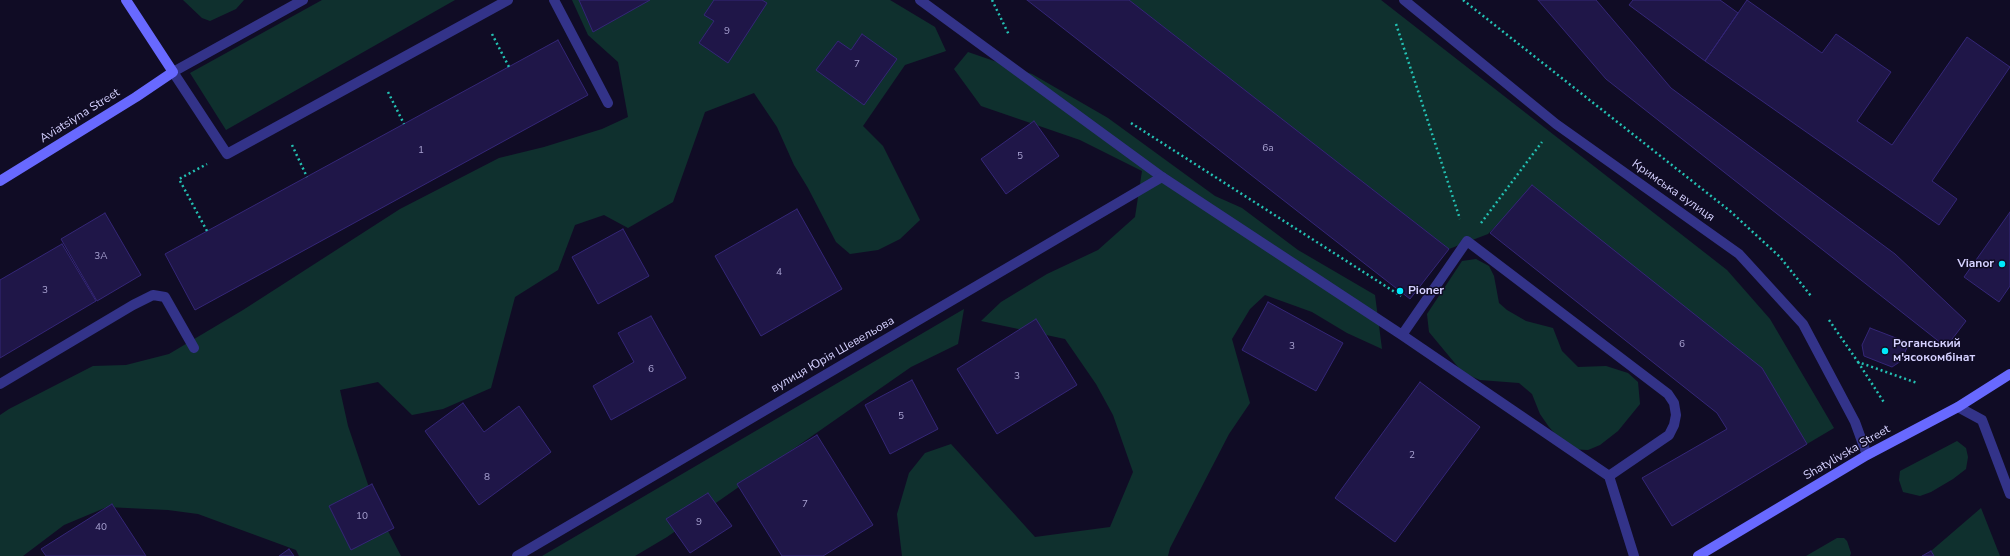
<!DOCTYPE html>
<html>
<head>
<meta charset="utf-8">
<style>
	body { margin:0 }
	canvas { display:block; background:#100c25 }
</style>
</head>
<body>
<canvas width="2010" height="556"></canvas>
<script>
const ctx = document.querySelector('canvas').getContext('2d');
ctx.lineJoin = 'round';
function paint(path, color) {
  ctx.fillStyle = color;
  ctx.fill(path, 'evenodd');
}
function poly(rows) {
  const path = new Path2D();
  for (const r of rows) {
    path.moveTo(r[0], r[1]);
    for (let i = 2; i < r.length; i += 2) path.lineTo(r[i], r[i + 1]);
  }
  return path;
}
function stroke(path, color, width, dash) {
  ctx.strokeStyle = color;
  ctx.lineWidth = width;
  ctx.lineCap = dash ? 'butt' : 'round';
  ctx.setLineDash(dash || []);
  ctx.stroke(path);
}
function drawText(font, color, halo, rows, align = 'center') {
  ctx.font = font + ' "Nunito Sans",sans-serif';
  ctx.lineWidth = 3;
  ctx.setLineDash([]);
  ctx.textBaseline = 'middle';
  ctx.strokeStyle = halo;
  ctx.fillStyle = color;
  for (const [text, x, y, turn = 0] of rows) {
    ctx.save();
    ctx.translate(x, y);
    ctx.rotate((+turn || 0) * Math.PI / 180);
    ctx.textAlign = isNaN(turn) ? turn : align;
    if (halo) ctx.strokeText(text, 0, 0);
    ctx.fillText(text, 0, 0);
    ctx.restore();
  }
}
const green = poly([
	[183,0,244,0,236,9,210,21,202,18],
	[322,0,455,0,226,130,190,73],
	[572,0,890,0,935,27,946,51,905,65,863,126,883,146,920,220,900,239,878,250,850,254,836,242,808,188,794,165,777,127,754,93,705,112,673,202,628,228,604,215,575,225,558,270,515,297,491,388,443,409,412,415,378,382,340,390,348,426,376,508,401,556,299,556,296,550,198,514,168,510,107,507,64,525,23,556,0,556,0,415,9,409,93,366,126,365,169,354,243,310,400,209,499,158,544,147,602,129,628,117,618,62,588,35],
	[1129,0,1381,0,1727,270,1770,319,1834,428,1807,444,1762,368,1532,189,1488,234,1449,249],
	[968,52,1032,74,1108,118,1215,196,1242,208,1298,250,1375,295,1382,349,1347,333,1312,312,1265,295,1250,309,1232,339,1250,403,1229,434,1170,548,1168,556,902,556,897,514,909,473,925,453,951,444,1035,537,1110,527,1133,472,1113,415,1096,384,1065,339,981,321,1001,302,1047,274,1098,250,1135,217,1142,171,1080,140,981,106,954,69],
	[1476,259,1489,266,1494,276,1499,303,1507,310,1526,321,1553,328,1562,351,1578,367,1606,366,1628,373,1638,382,1640,404,1618,431,1600,445,1588,450,1569,449,1549,427,1540,414,1532,394,1519,383,1480,380,1463,373,1429,332,1427,314,1462,261],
	[964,309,958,344,911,367,667,537,635,556,542,556],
	[1957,441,1966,448,1968,457,1966,469,1953,479,1931,492,1920,496,1903,492,1899,480,1900,471],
	[1981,508,2000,556,1933,556,1931,551],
	[1837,538,1844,538,1847,541,1851,553,1850,556,1806,556]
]);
const building = poly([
	[579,0,650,0,593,32,579,0],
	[714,0,762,0,767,3,728,63,699,43,714,21,704,15,714,0],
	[1027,0,1129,0,1449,249,1410,299,1027,0],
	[1538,0,1596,0,1671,88,1895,254,1966,321,1946,347,1606,79,1538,0],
	[1633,0,1720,0,1738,13,1705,61,1629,5,1633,0],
	[1747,0,1822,53,1836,34,1891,72,1857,121,1892,145,1967,37,2010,67,1932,181,1957,199,1939,225,1705,61,1747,0],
	[862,34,897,59,864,105,816,70,838,41,851,50,862,34],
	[558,40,588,95,195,310,165,254,558,40],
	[1034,121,1059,156,1006,194,981,159,1034,121],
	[1532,185,1762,368,1807,444,1672,526,1642,478,1727,429,1717,413,1490,233,1532,185],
	[797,209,842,289,761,336,715,256,797,209],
	[2010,212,2010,286,1999,302,1964,277,2010,212],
	[105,213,141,275,97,301,61,239,105,213],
	[623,229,649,276,598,304,572,257,623,229],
	[62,244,96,301,0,358,0,280,62,244],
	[1268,302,1343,343,1316,391,1242,350,1268,302],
	[651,316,686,378,611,420,593,386,634,362,618,333,651,316],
	[1036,319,1077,385,997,434,957,369,1036,319],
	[1870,328,1909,343,1901,361,1892,367,1864,356,1862,345,1870,328],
	[912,380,938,429,890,454,865,405,912,380],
	[1420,382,1480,427,1395,542,1335,498,1420,382],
	[463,403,484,432,519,406,551,452,479,505,425,431,463,403],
	[817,435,873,525,823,556,782,556,737,484,817,435],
	[372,484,394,528,351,550,329,506,372,484],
	[708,493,732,526,690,553,666,519,708,493],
	[112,504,146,556,46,556,41,549,112,504],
	[289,549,294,556,279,556,289,549],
	[1931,551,1934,556,1922,556,1931,551]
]);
const path = poly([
	[992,0,1009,35],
	[1463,0,1730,211,1780,257,1811,296],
	[1396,24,1460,219],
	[492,34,509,67],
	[388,92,404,124],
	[1131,123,1401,296],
	[292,145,307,177],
	[1481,223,1542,142],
	[207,231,179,179,207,164],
	[1829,320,1858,362,1917,383],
	[1858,362,1885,404]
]);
const lane = poly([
	[303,0,173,72,227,154,508,0],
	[554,0,608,103],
	[920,0,1162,177,1402,335,1609,476,1634,556],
	[1402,335,1467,241,1668,394,1674,403,1676,415,1674,425,1669,435,1609,476],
	[0,384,133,305,153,295,165,297,194,348],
	[1958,407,1982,420,2010,494]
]);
const street = poly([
	[1404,0,1556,124,1739,254,1803,324,1855,422,1867,455],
	[517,556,1162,177]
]);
const secondary = poly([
	[0,181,136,97,173,72,126,0],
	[1698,556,1867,455,1958,407,2010,374]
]);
const markers = [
	[2002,264,4,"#00eafc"],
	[1400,291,4,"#00eafc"],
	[1885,351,4,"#00eafc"]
];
const numberNames = [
	["9",727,32],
	["7",857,65],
	["6а",1268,149],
	["1",421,151],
	["5",1020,157],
	["3А",101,257],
	["4",779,273],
	["3",45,291],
	["6",1682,345],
	["3",1292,347],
	["6",651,370],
	["3",1017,377],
	["5",901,417],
	["2",1412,456],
	["8",487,478],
	["7",805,505],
	["10",362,517],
	["9",699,523],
	["40",101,528]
];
const streetNames = [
	["Aviatsiyna Street",80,116,-32],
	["Кримська вулиця",1673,191,35],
	["вулиця Юрія Шевельова",833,355,-30],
	["Shatylivska Street",1847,453,-30]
];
const poiNames = [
	["Vianor",1994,264,"right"],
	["Pioner",1408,291],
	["Роганський",1893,344],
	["м'ясокомбінат",1893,358]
];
paint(green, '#0f302e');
paint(building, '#1f1648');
stroke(building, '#342677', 1);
stroke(path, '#23c1b3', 2.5, [2, 3]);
stroke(lane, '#333389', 10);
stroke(street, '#333389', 10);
stroke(secondary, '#6869ff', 10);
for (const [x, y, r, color] of markers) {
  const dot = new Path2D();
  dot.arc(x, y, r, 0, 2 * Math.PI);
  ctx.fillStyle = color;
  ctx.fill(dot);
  stroke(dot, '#100c25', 1.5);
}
drawText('10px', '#a8a2d1', null, numberNames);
drawText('12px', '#d5d1ff', '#100c25', streetNames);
drawText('bold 12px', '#d5d1ff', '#100c25', poiNames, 'left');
</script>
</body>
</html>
